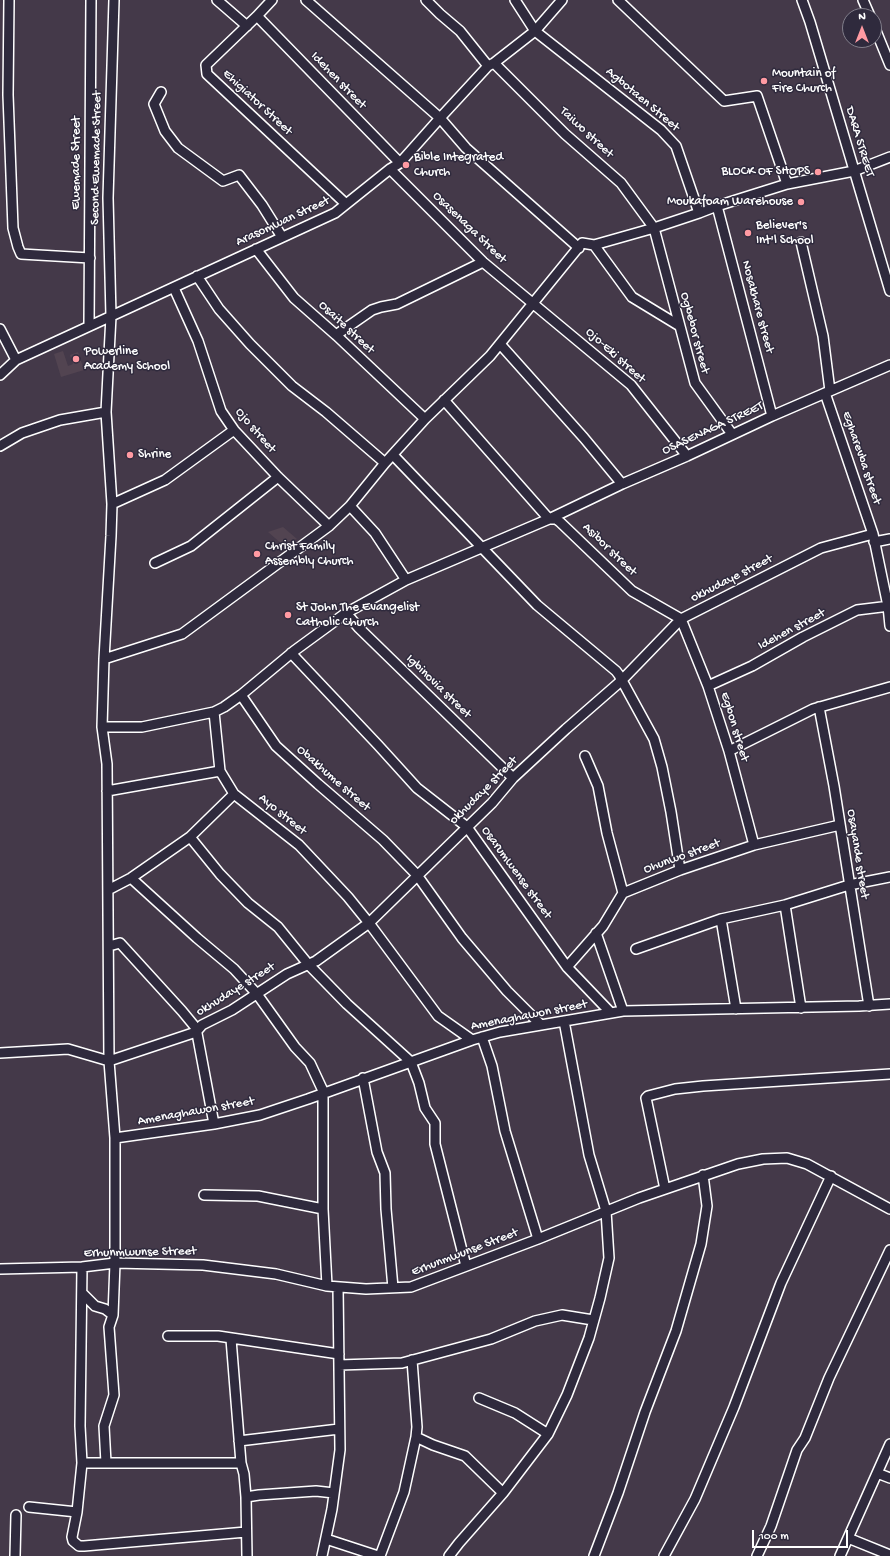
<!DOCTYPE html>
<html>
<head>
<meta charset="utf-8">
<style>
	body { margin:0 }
	#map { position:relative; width:890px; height:1556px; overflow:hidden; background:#443949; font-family:"Gochi Hand",sans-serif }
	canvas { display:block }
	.north { position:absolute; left:842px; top:8px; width:40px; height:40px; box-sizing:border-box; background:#2f2a3d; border:1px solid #827f8b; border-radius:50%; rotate:0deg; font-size:11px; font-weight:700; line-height:16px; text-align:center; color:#fff }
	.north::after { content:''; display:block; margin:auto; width:14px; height:18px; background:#ff9aa2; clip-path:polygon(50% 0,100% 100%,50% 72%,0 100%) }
	.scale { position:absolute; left:752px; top:1530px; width:96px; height:18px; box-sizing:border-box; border:2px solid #fff; border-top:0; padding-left:5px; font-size:12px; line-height:14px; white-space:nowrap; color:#fff; -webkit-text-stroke:3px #2f2a3d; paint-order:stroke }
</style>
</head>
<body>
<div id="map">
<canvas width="890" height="1556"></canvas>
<div class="north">N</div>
<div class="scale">100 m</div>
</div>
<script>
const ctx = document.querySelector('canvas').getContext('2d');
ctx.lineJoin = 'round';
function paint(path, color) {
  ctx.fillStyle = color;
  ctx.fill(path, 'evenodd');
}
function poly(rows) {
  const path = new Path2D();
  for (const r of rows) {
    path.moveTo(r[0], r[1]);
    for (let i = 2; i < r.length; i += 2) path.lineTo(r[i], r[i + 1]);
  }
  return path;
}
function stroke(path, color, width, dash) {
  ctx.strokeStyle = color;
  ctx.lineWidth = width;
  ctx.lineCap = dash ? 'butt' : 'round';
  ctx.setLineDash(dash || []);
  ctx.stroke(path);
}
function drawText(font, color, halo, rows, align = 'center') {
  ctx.font = font + ' "Gochi Hand",sans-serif';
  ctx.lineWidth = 3;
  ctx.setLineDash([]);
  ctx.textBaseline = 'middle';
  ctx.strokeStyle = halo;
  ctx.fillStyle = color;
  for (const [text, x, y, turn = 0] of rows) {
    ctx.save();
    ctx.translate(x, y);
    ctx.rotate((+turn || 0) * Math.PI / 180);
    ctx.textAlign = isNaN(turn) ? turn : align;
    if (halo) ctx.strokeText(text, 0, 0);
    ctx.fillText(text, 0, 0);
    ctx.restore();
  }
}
const built = poly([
	[63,351,68,366,73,364,70,355,78,352,84,370,61,377,54,354],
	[283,527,297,539,282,544,268,532]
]);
const minor = poly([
	[9,0,8,95,13,228,18,247,21,254,90,258],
	[217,0,247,26],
	[272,0,257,16,206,65,207,74,346,204],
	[426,0,440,14,460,31,488,66],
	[515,0,535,31,661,130,676,146,699,213],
	[562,0,535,31,494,63,488,66,440,118,466,148,579,248],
	[618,0,724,101,757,96,787,184],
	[802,0,810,22,890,291],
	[863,0,870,16],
	[257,16,400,163],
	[874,26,890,65],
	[494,63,565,134,621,183,654,228,695,383,732,434],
	[161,92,154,104,165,131,178,148,223,181,239,175,262,205,282,237],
	[390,169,483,262,631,385,687,456],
	[717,206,772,416],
	[801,242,823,336,830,391],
	[594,245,632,297,678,325],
	[256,249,294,298,336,335,425,419],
	[197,276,219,309,250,344,292,386,326,412,385,463],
	[174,288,198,341,221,411,234,430,278,477,329,526],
	[89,326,91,0],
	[0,329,16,360],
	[336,335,372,310,381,307,397,304,483,262],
	[500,344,584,438,622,484],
	[0,375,16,360,335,213,390,169,400,163,440,118,306,0],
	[825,393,873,534,888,606,890,626],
	[444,400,549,519,556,519,560,522,632,591,681,619,708,686,729,751,754,845],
	[0,446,22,433,60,420,106,412],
	[393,455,537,605,616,671,619,675,654,739,662,767,671,812,680,870],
	[112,504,165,480,234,430],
	[350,506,375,533,406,580],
	[874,542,890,539],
	[155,563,191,546,278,477],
	[346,613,359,628,513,778],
	[291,653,378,745,417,788,467,827,567,967,611,1013],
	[104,659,182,634,329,526,350,506,385,463,425,419,490,356,582,243,594,245,654,228,699,213,717,206,787,184,854,171,890,157],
	[708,686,752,666,803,637,857,610,890,606],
	[241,695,276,746,318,784,383,840,417,875,462,938,507,991,541,1025],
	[819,707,834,786,869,1006],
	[214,712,220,771,234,794,299,845,348,897,369,923,438,1016,472,1040],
	[102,727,142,727,214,712,224,707,241,695,294,651,346,613,406,580,549,519,622,484,687,456,772,416,890,365],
	[729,751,813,709,890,687],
	[585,756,598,786,607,833,623,893],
	[107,791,220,771],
	[190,837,220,874,248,903,278,927,308,964,347,1004,411,1062,419,1083,425,1108,435,1123,435,1144,466,1266],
	[131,878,197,938,234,969,257,994,295,1047,310,1063,324,1093],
	[108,890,131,878,190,837,234,794],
	[785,905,801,1008],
	[721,919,736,1009],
	[596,933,623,1011],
	[109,946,120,943,182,1011,196,1028,214,1124],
	[636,949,721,919,785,905,849,885,890,877],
	[567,967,603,926,623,893,680,870,754,845,840,825],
	[482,1037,492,1066,505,1131,538,1239],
	[0,1053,68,1049,109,1061,196,1032,202,1025,232,1010,287,974,316,961,369,923,492,803,513,778,566,729,621,681,681,619,821,548,873,534],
	[363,1078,377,1152,385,1173,386,1209,393,1288],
	[323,1093,323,1209,327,1286],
	[115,1138,214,1124,260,1115,308,1099,472,1040,500,1032,623,1011,859,1006,890,1004],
	[665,1189,646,1098,648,1096,675,1089,703,1086,890,1074],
	[204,1195,258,1196,323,1209],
	[82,1267,80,1426,82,1463,77,1512,72,1537,73,1541,79,1546,84,1546,246,1532],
	[0,1269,82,1267,115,1263,203,1265,276,1274,327,1286,366,1289,411,1287,538,1239,639,1198,738,1164,763,1159,787,1158,807,1164,890,1209],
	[82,1293,95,1306,105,1309,113,1315],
	[168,1336,218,1336,339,1354],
	[231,1339,241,1463],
	[339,1365,402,1363,491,1339,535,1321,562,1315,593,1320],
	[479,1398,515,1413,548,1434],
	[416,1437,433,1445,465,1456,503,1493],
	[239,1441,339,1429],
	[82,1463,241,1463,244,1474,246,1497,247,1556],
	[106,1463,104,1426,114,1395,109,1327,113,1315,115,1263,115,1138,109,1061,107,764,102,727,104,659,111,536,112,504,106,412,111,316,108,198,114,0],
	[877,1473,890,1478],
	[246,1497,259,1495,316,1491,334,1493],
	[29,1507,77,1512],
	[848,1538,890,1555],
	[326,1539,378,1556],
	[15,1556,16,1515],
	[322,1556,332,1509,340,1450,338,1287],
	[380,1556,404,1492,416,1437,417,1427,412,1360],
	[449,1556,459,1543,503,1493,548,1434,567,1395,589,1338,600,1298,609,1258,606,1211,589,1155,564,1021],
	[594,1556,618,1493,645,1412,676,1331,701,1244,707,1206,703,1175],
	[664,1556,695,1499,734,1407,781,1283,831,1176],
	[757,1556,771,1526,797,1450,805,1438,829,1378,890,1250],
	[840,1556,890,1444]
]);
const markers = [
	[764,81,4,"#ff9aa2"],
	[406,165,4,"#ff9aa2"],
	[818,172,4,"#ff9aa2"],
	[801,202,4,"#ff9aa2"],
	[748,233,4,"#ff9aa2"],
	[76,359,4,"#ff9aa2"],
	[130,455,4,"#ff9aa2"],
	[257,554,4,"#ff9aa2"],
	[288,615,4,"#ff9aa2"]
];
const poiNames = [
	["Mountain of",772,74],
	["Fire Church",772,89],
	["Bible Integrated",414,158],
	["Church",414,173],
	["BLOCK OF SHOPS",810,172,"right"],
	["Moukafoam Warehouse",793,202,"right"],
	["Believer's",756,226],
	["Int'l School",756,241],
	["Powerline",84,352],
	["Academy School",84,367],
	["Shrine",138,455],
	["Christ Family",265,547],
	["Assembly Church",265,562],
	["St John The Evangelist",296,608],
	["Catholic Church",296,623]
];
const streetNames = [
	["Idehen street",338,81,46],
	["Agbotaen Street",642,100,40],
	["Ehigiator Street",257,103,43],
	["Taiwo street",586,133,43],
	["DARA STREET",859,142,73],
	["Second Ewemade Street",97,158,-89],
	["Ewemade Street",77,163,-90],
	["Arasomwan Street",283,222,-25],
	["Osasenaga Street",469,228,44],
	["Nosakhare street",757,307,75],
	["Osaite street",346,328,43],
	["Ogbebor street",694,333,75],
	["Ojo-Eki street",615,356,42],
	["OSASENAGA STREET",713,429,-25],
	["Ojo street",255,431,49],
	["Egharevba street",861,458,71],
	["Asibor street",609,550,44],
	["okhudaye street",732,579,-27],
	["Idehen street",792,630,-28],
	["Igbinovia street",438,687,44],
	["Egbon street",734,727,73],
	["Obakhume street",333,779,41],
	["okhudaye street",484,791,-45],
	["Ayo street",282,815,39],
	["Osayande street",857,854,81],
	["Ohunwo street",682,857,-20],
	["Osarumwense street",516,873,54],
	["okhudaye street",236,990,-32],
	["Amenaghawon street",529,1016,-11],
	["Amenaghawon street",196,1112,-10],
	["Erhunmwunse Street",140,1253,-1],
	["Erhunmwunse Street",465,1253,-21]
];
paint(built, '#524451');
stroke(minor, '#fff', 12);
stroke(minor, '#2f2a3d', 9);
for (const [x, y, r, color] of markers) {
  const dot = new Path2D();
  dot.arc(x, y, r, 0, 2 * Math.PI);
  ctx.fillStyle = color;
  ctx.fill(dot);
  stroke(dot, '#2f2a3d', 1.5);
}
drawText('13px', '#fff', '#2f2a3d', poiNames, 'left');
drawText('13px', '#fff', '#2f2a3d', streetNames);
</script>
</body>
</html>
